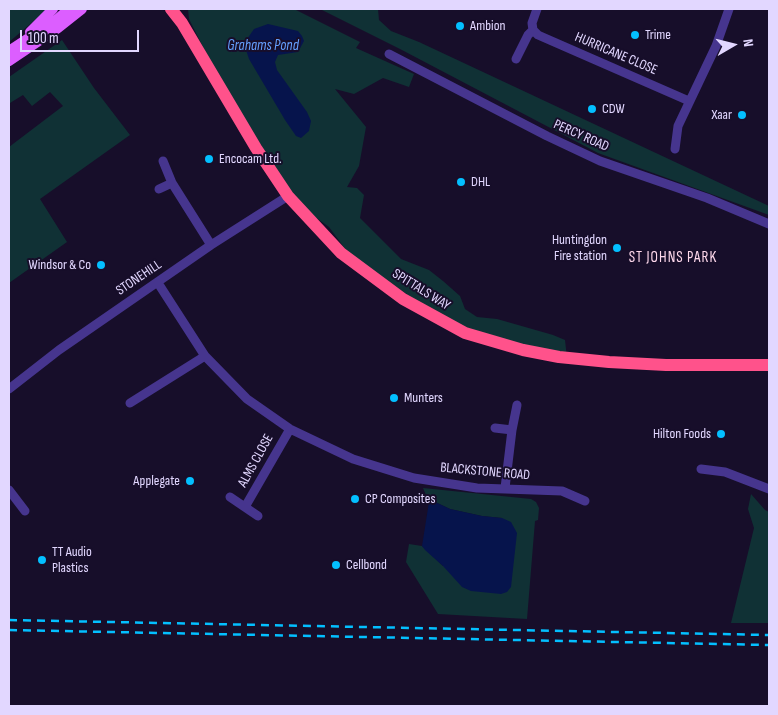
<!DOCTYPE html>
<html>
<head>
<meta charset="utf-8">
<style>
	body { margin:0 }
	#map { position:relative; width:778px; height:715px; overflow:hidden; background:#170e2a; font-family:"Sofia Sans Condensed",sans-serif }
	canvas { display:block }
	.frame { position:absolute; inset:0; border:10px solid #e2d7ff; pointer-events:none }
	.north { position:absolute; left:708px; top:20px; width:50px; height:50px; -webkit-text-stroke:4px #170e2a; paint-order:stroke; rotate:82deg; font-size:14px; font-weight:700; line-height:20px; text-align:center; color:#e2d7ff }
	.north::after { content:''; display:block; margin:auto; width:18px; height:22px; background:#e2d7ff; clip-path:polygon(50% 0,100% 100%,50% 72%,0 100%) }
	.scale { position:absolute; left:20px; top:30px; width:119px; height:22px; box-sizing:border-box; border:2px solid #e2d7ff; border-top:0; padding-left:6px; font-size:15px; line-height:18px; white-space:nowrap; color:#e2d7ff; -webkit-text-stroke:4px #170e2a; paint-order:stroke }
</style>
</head>
<body>
<div id="map">
<canvas width="778" height="715"></canvas>
<div class="frame"></div>
<div class="north">N</div>
<div class="scale">100 m</div>
</div>
<script>
const ctx = document.querySelector('canvas').getContext('2d');
ctx.lineJoin = 'round';
function paint(path, color) {
  ctx.fillStyle = color;
  ctx.fill(path, 'evenodd');
}
function poly(rows) {
  const path = new Path2D();
  for (const r of rows) {
    path.moveTo(r[0], r[1]);
    for (let i = 2; i < r.length; i += 2) path.lineTo(r[i], r[i + 1]);
  }
  return path;
}
function stroke(path, color, width, dash) {
  ctx.strokeStyle = color;
  ctx.lineWidth = width;
  ctx.lineCap = dash ? 'butt' : 'round';
  ctx.setLineDash(dash || []);
  ctx.stroke(path);
}
function drawText(font, color, halo, rows, align = 'center') {
  ctx.font = font + ' "Sofia Sans Condensed",sans-serif';
  ctx.lineWidth = 4;
  ctx.setLineDash([]);
  ctx.textBaseline = 'middle';
  ctx.strokeStyle = halo;
  ctx.fillStyle = color;
  for (const [text, x, y, turn = 0] of rows) {
    ctx.save();
    ctx.translate(x, y);
    ctx.rotate((+turn || 0) * Math.PI / 180);
    ctx.textAlign = isNaN(turn) ? turn : align;
    if (halo) ctx.strokeText(text, 0, 0);
    ctx.fillText(text, 0, 0);
    ctx.restore();
  }
}
const green = poly([
	[9,9,48,9,9,42],
	[188,9,294,9,360,42,356,48,414,74,409,87,383,78,354,94,335,89,366,127,359,166,347,187,357,188,364,195,360,218,401,259,429,270,443,281,460,296,465,309,477,317,497,319,553,335,565,340,567,358,468,331,428,309,349,254,329,227,311,214,289,190,215,71,189,19],
	[320,9,378,9,379,20,391,31,419,42,769,206,769,215,598,153,400,49],
	[62,40,94,88,130,135,40,199,67,242,9,283,9,147,63,106,50,92,32,106,23,95,10,103,9,101,9,77],
	[423,488,531,499,536,502,539,508,538,520,535,521,527,619,438,614,406,562,409,544,422,546,443,566,502,518,482,516,450,509,433,501,429,502],
	[751,494,765,510,769,512,769,623,731,623,754,528,748,509]
]);
const water = poly([
	[268,24,298,31,302,36,304,41,298,52,278,55,275,62,277,70,307,112,311,121,309,131,301,138,296,136,285,120,249,59,246,50,247,39,254,29],
	[433,501,450,509,482,516,502,518,511,522,517,533,511,587,507,592,501,594,471,591,462,587,443,566,425,550,422,546,429,502]
]);
const minor = poly([
	[533,30,538,35,689,101],
	[389,54,547,136,600,161,707,198,769,224],
	[516,59,528,35,533,30,532,23,537,9],
	[675,149,678,126,716,46,729,9],
	[163,161,172,183,211,245],
	[159,189,172,183],
	[158,283,205,356,247,399,290,429,353,459,414,478,477,488,562,491,585,501],
	[9,389,59,350,211,245,288,196],
	[130,403,205,356],
	[495,428,512,430],
	[701,469,725,472,769,489],
	[505,488,512,430,517,405],
	[9,490,25,511],
	[230,497,258,516],
	[245,507,290,429]
]);
const major = poly([
	[30,32,53,9],
	[9,51,56,20,69,9],
	[9,61,58,28,82,9]
]);
const highway = poly([
	[171,9,182,23,256,148,288,196,341,253,403,299,465,333,523,350,559,357,609,362,666,365,769,365]
]);
const rail = poly([
	[9,620,769,635],
	[9,630,769,645]
]);
const markers = [
	[460,26,5,"#03bfff"],
	[635,35,5,"#03bfff"],
	[592,109,5,"#03bfff"],
	[742,115,5,"#03bfff"],
	[209,159,5,"#03bfff"],
	[461,182,5,"#03bfff"],
	[617,248,5,"#03bfff"],
	[101,265,5,"#03bfff"],
	[394,398,5,"#03bfff"],
	[721,434,5,"#03bfff"],
	[190,481,5,"#03bfff"],
	[355,499,5,"#03bfff"],
	[42,560,5,"#03bfff"],
	[336,565,5,"#03bfff"]
];
const poiNames = [
	["Ambion",470,26],
	["Trime",645,35],
	["CDW",602,109],
	["Xaar",732,115,"right"],
	["Encocam Ltd.",219,159],
	["DHL",471,182],
	["Huntingdon",607,240,"right"],
	["Fire station",607,256,"right"],
	["Windsor & Co",91,265,"right"],
	["Munters",404,398],
	["Hilton Foods",711,434,"right"],
	["Applegate",180,481,"right"],
	["CP Composites",365,499],
	["TT Audio",52,552],
	["Plastics",52,568],
	["Cellbond",346,565]
];
const streetNames = [
	["HURRICANE CLOSE",616,54,23],
	["PERCY ROAD",581,136,24],
	["STONEHILL",139,278,-34],
	["SPITTALS WAY",421,290,32],
	["ALMS CLOSE",256,461,-61],
	["BLACKSTONE ROAD",485,472,5]
];
const waterNames = [
	["Grahams Pond",263,46]
];
const neighbourhoodNames = [
	["ST JOHNS PARK",673,258]
];
paint(green, '#103135');
paint(water, '#06144c');
stroke(minor, '#46358e', 9);
stroke(major, '#dc5eff', 10);
stroke(highway, '#ff528b', 12);
stroke(rail, '#03bfff', 2.5, [8, 6]);
for (const [x, y, r, color] of markers) {
  const dot = new Path2D();
  dot.arc(x, y, r, 0, 2 * Math.PI);
  ctx.fillStyle = color;
  ctx.fill(dot);
  stroke(dot, '#170e2a', 2);
}
drawText('14px', '#e2d7ff', '#170e2a', poiNames, 'left');
drawText('14px', '#e2d7ff', '#170e2a', streetNames);
drawText('italic 15px', '#65a0ff', '#170e2a', waterNames);
ctx.letterSpacing = '1px';
drawText('15px', '#ffd9ec', '#170e2a', neighbourhoodNames);
ctx.letterSpacing = '0px';
</script>
</body>
</html>
